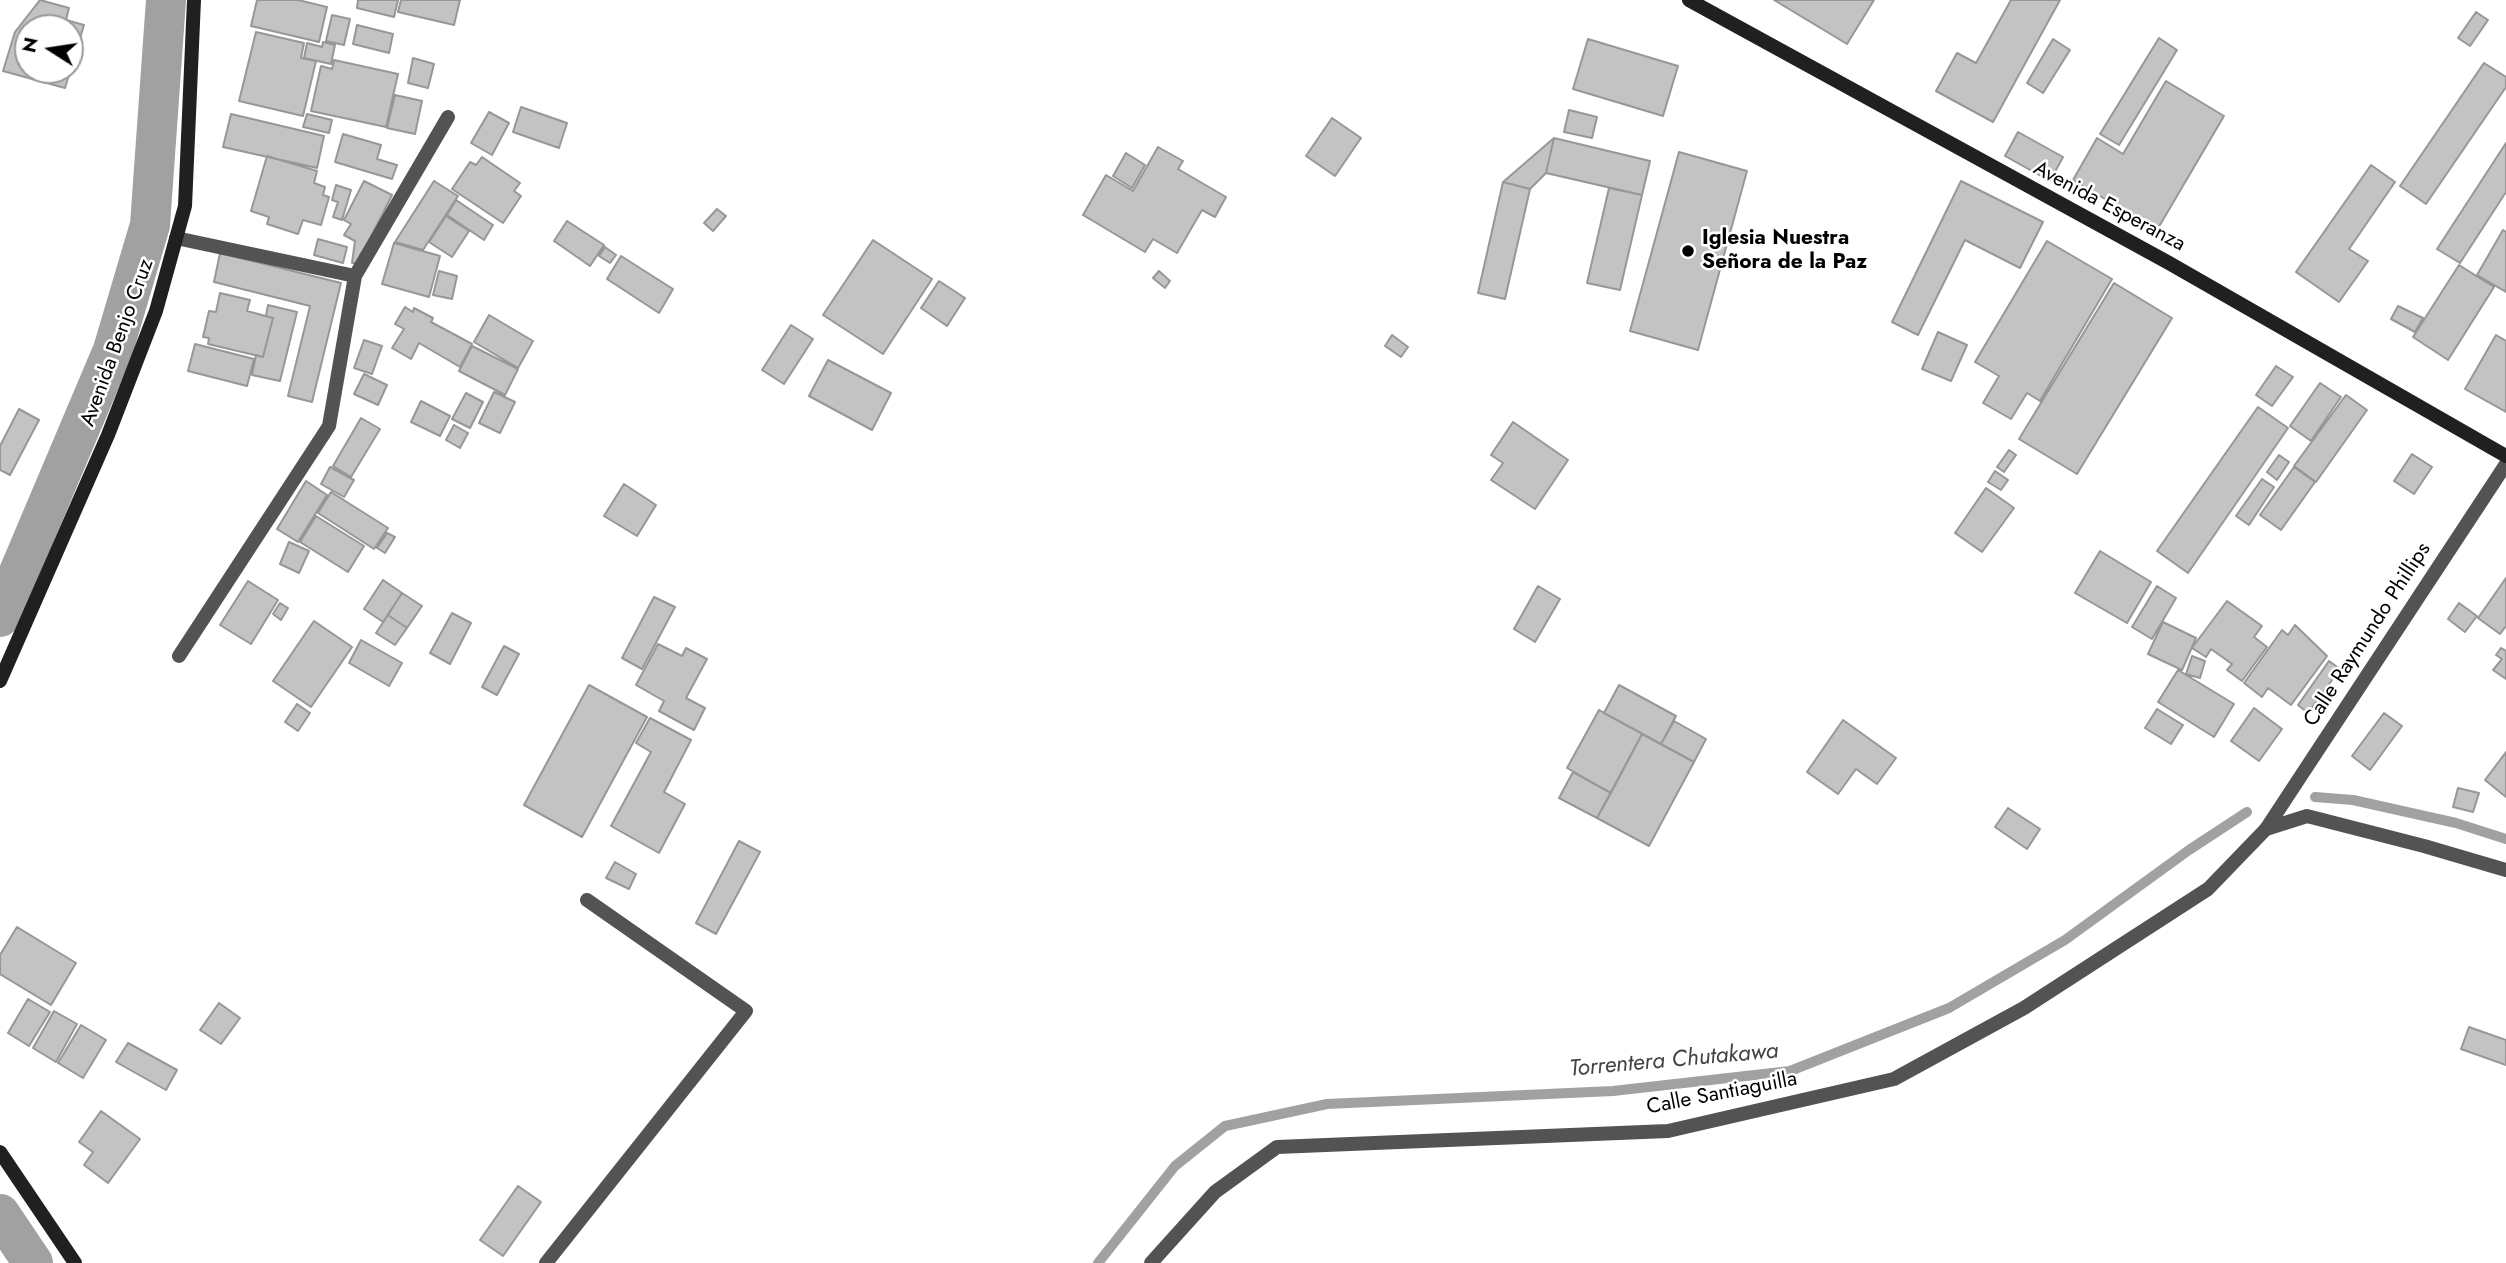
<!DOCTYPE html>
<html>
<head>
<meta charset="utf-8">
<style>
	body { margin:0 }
	#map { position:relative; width:2506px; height:1263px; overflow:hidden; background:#fff; font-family:Jost,sans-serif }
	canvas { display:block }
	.north { position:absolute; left:14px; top:14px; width:70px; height:70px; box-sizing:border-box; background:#fff; border:2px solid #999; border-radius:50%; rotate:282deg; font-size:19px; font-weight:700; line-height:28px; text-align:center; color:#000 }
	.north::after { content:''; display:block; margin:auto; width:24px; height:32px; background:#000; clip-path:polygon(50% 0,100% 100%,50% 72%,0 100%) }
</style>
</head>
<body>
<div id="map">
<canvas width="2506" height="1263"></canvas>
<div class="north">N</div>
</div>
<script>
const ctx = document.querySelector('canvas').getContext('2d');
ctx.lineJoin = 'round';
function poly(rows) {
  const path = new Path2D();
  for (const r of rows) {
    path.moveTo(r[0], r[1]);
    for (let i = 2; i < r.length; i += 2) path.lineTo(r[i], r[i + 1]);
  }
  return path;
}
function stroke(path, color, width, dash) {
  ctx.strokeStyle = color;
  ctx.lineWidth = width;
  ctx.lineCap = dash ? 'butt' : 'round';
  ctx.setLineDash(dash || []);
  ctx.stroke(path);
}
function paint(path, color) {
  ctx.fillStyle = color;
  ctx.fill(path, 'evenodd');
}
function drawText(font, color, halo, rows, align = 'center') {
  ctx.font = font + ' Jost,sans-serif';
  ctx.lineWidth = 5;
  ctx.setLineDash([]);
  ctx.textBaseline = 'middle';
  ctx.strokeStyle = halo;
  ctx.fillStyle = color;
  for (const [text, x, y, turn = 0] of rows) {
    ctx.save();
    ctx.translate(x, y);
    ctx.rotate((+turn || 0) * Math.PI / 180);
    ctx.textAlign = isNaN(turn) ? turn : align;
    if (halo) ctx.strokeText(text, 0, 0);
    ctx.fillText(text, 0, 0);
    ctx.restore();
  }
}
const stream = poly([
	[2315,797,2353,800,2456,823,2506,839],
	[1098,1263,1175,1166,1225,1126,1327,1104,1613,1091,1790,1071,1949,1008,2065,940,2189,850,2247,812]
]);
const canal = poly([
	[0,617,113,350,150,225,166,0],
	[0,1214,33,1263]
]);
const building = poly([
	[40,0,69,8,66,20,84,25,65,88,3,71,15,32,40,0],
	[28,28,70,28,70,70,28,70,28,28],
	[257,0,298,0,327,7,319,42,251,26,257,0],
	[358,0,398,0,394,17,357,8,358,0],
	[401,0,460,0,454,25,398,12,401,0],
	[1774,0,1874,0,1847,44,1774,0],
	[2011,0,2060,0,1993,122,1936,91,1957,53,1976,63,2011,0],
	[2476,12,2488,20,2470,46,2458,38,2476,12],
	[332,15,350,19,344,45,326,41,332,15],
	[357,25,393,34,389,53,353,44,357,25],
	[256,32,304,43,301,58,316,61,303,116,239,101,256,32],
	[2159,38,2177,50,2119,145,2100,134,2159,38],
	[1588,39,1678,66,1663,116,1573,89,1588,39],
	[2053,39,2070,50,2043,93,2027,83,2053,39],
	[323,42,335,45,331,64,304,58,307,43,322,47,323,42],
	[413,58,434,64,428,88,408,83,413,58],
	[334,60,398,74,386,127,311,111,321,66,332,69,334,60],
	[2484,63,2506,77,2506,87,2426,204,2400,186,2484,63],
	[2166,81,2224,116,2157,230,2073,180,2097,138,2123,154,2166,81],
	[395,95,422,101,415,134,387,128,395,95],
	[521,107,567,123,559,148,513,132,521,107],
	[1569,110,1597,117,1592,138,1564,132,1569,110],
	[489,112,509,123,492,155,471,143,489,112],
	[231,114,324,136,317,168,223,147,231,114],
	[307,114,332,120,329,133,303,127,307,114],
	[1332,118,1361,138,1335,176,1306,156,1332,118],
	[2018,132,2063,157,2050,181,2005,156,2018,132],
	[343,134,381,145,377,159,397,165,392,179,335,162,343,134],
	[1554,138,1546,173,1530,189,1503,182,1554,138],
	[1554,138,1650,161,1642,195,1546,173,1554,138],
	[2506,143,2506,192,2460,263,2437,249,2506,143],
	[1158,147,1183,161,1178,169,1226,197,1215,217,1202,210,1177,253,1153,239,1145,252,1083,215,1106,175,1133,191,1158,147],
	[1679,152,1747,171,1698,350,1630,331,1679,152],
	[1126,153,1145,165,1132,188,1113,176,1126,153],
	[267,156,317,171,314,183,325,187,323,195,329,197,321,225,303,220,298,234,267,224,269,217,251,211,267,156],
	[482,157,520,183,514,191,521,196,503,223,452,189,470,162,476,165,482,157],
	[2371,165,2395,182,2349,249,2368,261,2339,302,2296,272,2371,165],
	[364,181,392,195,358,263,352,263,355,241,344,235,351,224,344,220,364,181],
	[434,181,458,196,423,250,395,242,434,181],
	[1961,181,2043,222,2020,268,1965,240,1918,335,1892,322,1961,181],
	[1503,182,1530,189,1505,299,1478,293,1503,182],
	[336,185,351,190,342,220,333,217,338,202,332,200,336,185],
	[1609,188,1642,195,1620,290,1587,283,1609,188],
	[456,200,493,225,484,240,447,215,456,200],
	[717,209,726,216,713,231,704,223,717,209],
	[446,216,469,231,452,257,429,242,446,216],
	[567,221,604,245,590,266,554,241,567,221],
	[2503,230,2506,232,2506,292,2477,275,2503,230],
	[318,239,347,247,343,263,314,255,318,239],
	[873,240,932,279,883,354,823,315,873,240],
	[2047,241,2112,279,2040,401,2027,393,2011,419,1983,403,1999,376,1975,362,2047,241],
	[394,243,440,256,429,297,382,284,394,243],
	[605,247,616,255,610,263,599,256,605,247],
	[220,253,341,283,312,402,288,396,310,306,214,282,220,253],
	[621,256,673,289,659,313,607,279,621,256],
	[2459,265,2494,287,2448,360,2413,337,2459,265],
	[439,271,457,276,452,299,433,295,439,271],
	[1159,271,1170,281,1165,288,1153,278,1159,271],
	[939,281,965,298,947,326,921,308,939,281],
	[2114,283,2172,318,2077,474,2019,439,2114,283],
	[220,293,250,300,247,311,273,318,263,357,208,344,209,338,203,337,209,311,216,312,220,293],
	[268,305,297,312,280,381,252,375,256,355,263,357,273,318,266,316,268,305],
	[2398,306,2423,318,2415,332,2391,319,2398,306],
	[405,307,413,312,414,308,433,318,431,322,472,344,460,367,419,343,411,359,392,348,404,329,395,324,405,307],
	[489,315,533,341,518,368,474,342,489,315],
	[791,325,813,339,784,384,762,370,791,325],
	[1938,332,1967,345,1951,381,1922,369,1938,332],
	[1392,335,1408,347,1401,357,1385,346,1392,335],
	[2496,335,2506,341,2506,412,2465,389,2496,335],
	[364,340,382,346,372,374,354,368,364,340],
	[195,344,254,359,247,386,188,371,195,344],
	[472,346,518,369,505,395,459,371,472,346],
	[828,360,891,393,872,430,809,396,828,360],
	[2276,366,2293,377,2272,406,2256,395,2276,366],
	[364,374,387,385,378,405,354,394,364,374],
	[2320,383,2341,397,2311,441,2290,426,2320,383],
	[494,392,515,402,500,433,479,423,494,392],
	[466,393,483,402,470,428,452,419,466,393],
	[2346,395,2367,410,2316,482,2294,466,2346,395],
	[421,401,450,416,440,436,411,422,421,401],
	[2258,407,2288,428,2188,573,2157,551,2258,407],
	[19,409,39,420,10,475,0,470,0,446,19,409],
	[361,418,380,429,351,477,333,466,361,418],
	[1513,422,1568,460,1535,509,1491,480,1503,463,1491,455,1513,422],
	[454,425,468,433,460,448,446,440,454,425],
	[2009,450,2016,455,2004,472,1997,467,2009,450],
	[2412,454,2432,467,2414,494,2394,481,2412,454],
	[2279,455,2289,462,2277,480,2267,472,2279,455],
	[330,467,354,480,344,497,321,484,330,467],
	[2294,467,2315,482,2281,530,2260,515,2294,467],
	[1995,471,2008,480,2001,490,1988,482,1995,471],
	[2262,479,2274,487,2249,525,2236,516,2262,479],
	[306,481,327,495,298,542,277,529,306,481],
	[624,484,656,505,637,536,604,516,624,484],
	[1986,488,2014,508,1982,552,1955,533,1986,488],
	[331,492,388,528,374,549,318,513,331,492],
	[316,516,364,546,348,572,300,542,316,516],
	[387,533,395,537,385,553,377,548,387,533],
	[289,542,309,551,299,573,280,564,289,542],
	[2100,551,2151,582,2127,623,2075,593,2100,551],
	[2506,578,2506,626,2500,634,2478,618,2506,578],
	[383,580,402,593,383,622,364,609,383,580],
	[248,581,278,600,251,644,220,625,248,581],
	[1538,586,1560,599,1535,642,1514,629,1538,586],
	[2157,586,2176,598,2152,639,2132,627,2157,586],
	[402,593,422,606,407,628,388,615,402,593],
	[654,597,675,607,642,669,622,658,654,597],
	[2227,601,2262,626,2254,637,2267,647,2242,681,2227,670,2232,664,2211,649,2206,657,2192,648,2227,601],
	[280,603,288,608,281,620,273,614,280,603],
	[2459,603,2477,616,2465,632,2448,619,2459,603],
	[452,613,471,623,450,664,430,653,452,613],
	[388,615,407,628,395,645,376,633,388,615],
	[314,621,352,647,311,707,273,681,314,621],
	[2163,622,2196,638,2182,670,2148,654,2163,622],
	[2295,625,2327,656,2291,705,2268,688,2262,697,2244,683,2282,630,2288,635,2295,625],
	[361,640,402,663,389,686,349,663,361,640],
	[658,644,682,656,686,648,707,659,686,698,705,708,694,730,659,711,664,701,636,685,658,644],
	[504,646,519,654,497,695,482,687,504,646],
	[2501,648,2506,651,2506,679,2493,670,2502,659,2496,655,2501,648],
	[2192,656,2205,661,2200,678,2186,674,2192,656],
	[2329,661,2340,669,2308,713,2298,705,2329,661],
	[2178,670,2234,704,2214,737,2158,702,2178,670],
	[589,685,647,717,582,837,524,805,589,685],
	[1619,685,1676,716,1661,744,1604,713,1619,685],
	[297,704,310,713,298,731,285,722,297,704],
	[2254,708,2282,729,2259,761,2231,741,2254,708],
	[2157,709,2183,725,2171,744,2145,728,2157,709],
	[1599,710,1642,734,1611,793,1567,768,1599,710],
	[2384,713,2402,726,2370,770,2352,756,2384,713],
	[650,718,691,740,664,792,685,804,659,853,611,826,651,752,636,743,650,718],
	[1843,720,1896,758,1877,784,1856,769,1838,794,1807,772,1843,720],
	[1674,721,1706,739,1694,762,1661,744,1674,721],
	[1642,734,1694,762,1649,846,1597,818,1642,734],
	[2506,752,2506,797,2485,780,2506,752],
	[1573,772,1611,793,1597,818,1559,798,1573,772],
	[2458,788,2479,793,2473,812,2453,807,2458,788],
	[2008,808,2040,829,2027,849,1995,827,2008,808],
	[739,841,760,852,716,934,696,923,739,841],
	[615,862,636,874,629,889,606,878,615,862],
	[17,927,76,963,51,1005,0,974,0,955,17,927],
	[28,999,50,1012,29,1046,8,1033,28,999],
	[219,1003,240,1018,221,1044,200,1030,219,1003],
	[54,1011,77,1024,56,1062,33,1048,54,1011],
	[81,1025,106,1040,83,1078,58,1063,81,1025],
	[2469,1027,2506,1040,2506,1065,2461,1049,2469,1027],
	[128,1043,177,1070,166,1090,116,1062,128,1043],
	[101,1111,140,1139,108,1183,84,1165,93,1152,79,1142,101,1111],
	[518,1186,541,1202,503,1256,480,1240,518,1186]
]);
const lane = poly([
	[176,238,355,276],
	[179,656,329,426,355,276,448,117],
	[2266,829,2307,816,2424,846,2506,870],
	[546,1263,746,1011,587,900]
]);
const street = poly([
	[1151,1263,1215,1192,1277,1147,1668,1131,1894,1079,2024,1008,2208,889,2266,829,2506,464]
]);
const secondary = poly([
	[1689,0,2169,263,2506,456],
	[0,681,108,435,156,311,185,206,194,0],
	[0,1152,75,1263]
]);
const markers = [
	[1688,251,7,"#000"]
];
const streetNames = [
	["Avenida Esperanza",2109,207,28],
	["Avenida Benjo Cruz",118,343,-70],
	["Calle Raymundo Phillips",2368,635,-57],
	["Calle Santiaguilla",1722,1094,-11]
];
const poiNames = [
	["Iglesia Nuestra",1702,239],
	["Señora de la Paz",1702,263]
];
const waterNames = [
	["Torrentera Chutakawa",1674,1061,-5]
];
stroke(stream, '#a1a1a1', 10);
stroke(canal, '#a1a1a1', 40);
paint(building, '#c3c3c3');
stroke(building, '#979797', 2);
stroke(lane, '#535353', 14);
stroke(street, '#535353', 14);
stroke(secondary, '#202020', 14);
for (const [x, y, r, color] of markers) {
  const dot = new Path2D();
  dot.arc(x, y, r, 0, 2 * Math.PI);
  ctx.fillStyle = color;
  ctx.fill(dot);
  stroke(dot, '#fff', 2.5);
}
drawText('21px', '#000', '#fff', streetNames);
drawText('bold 21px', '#000', '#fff', poiNames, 'left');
drawText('italic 23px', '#424242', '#fff', waterNames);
</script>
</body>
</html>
